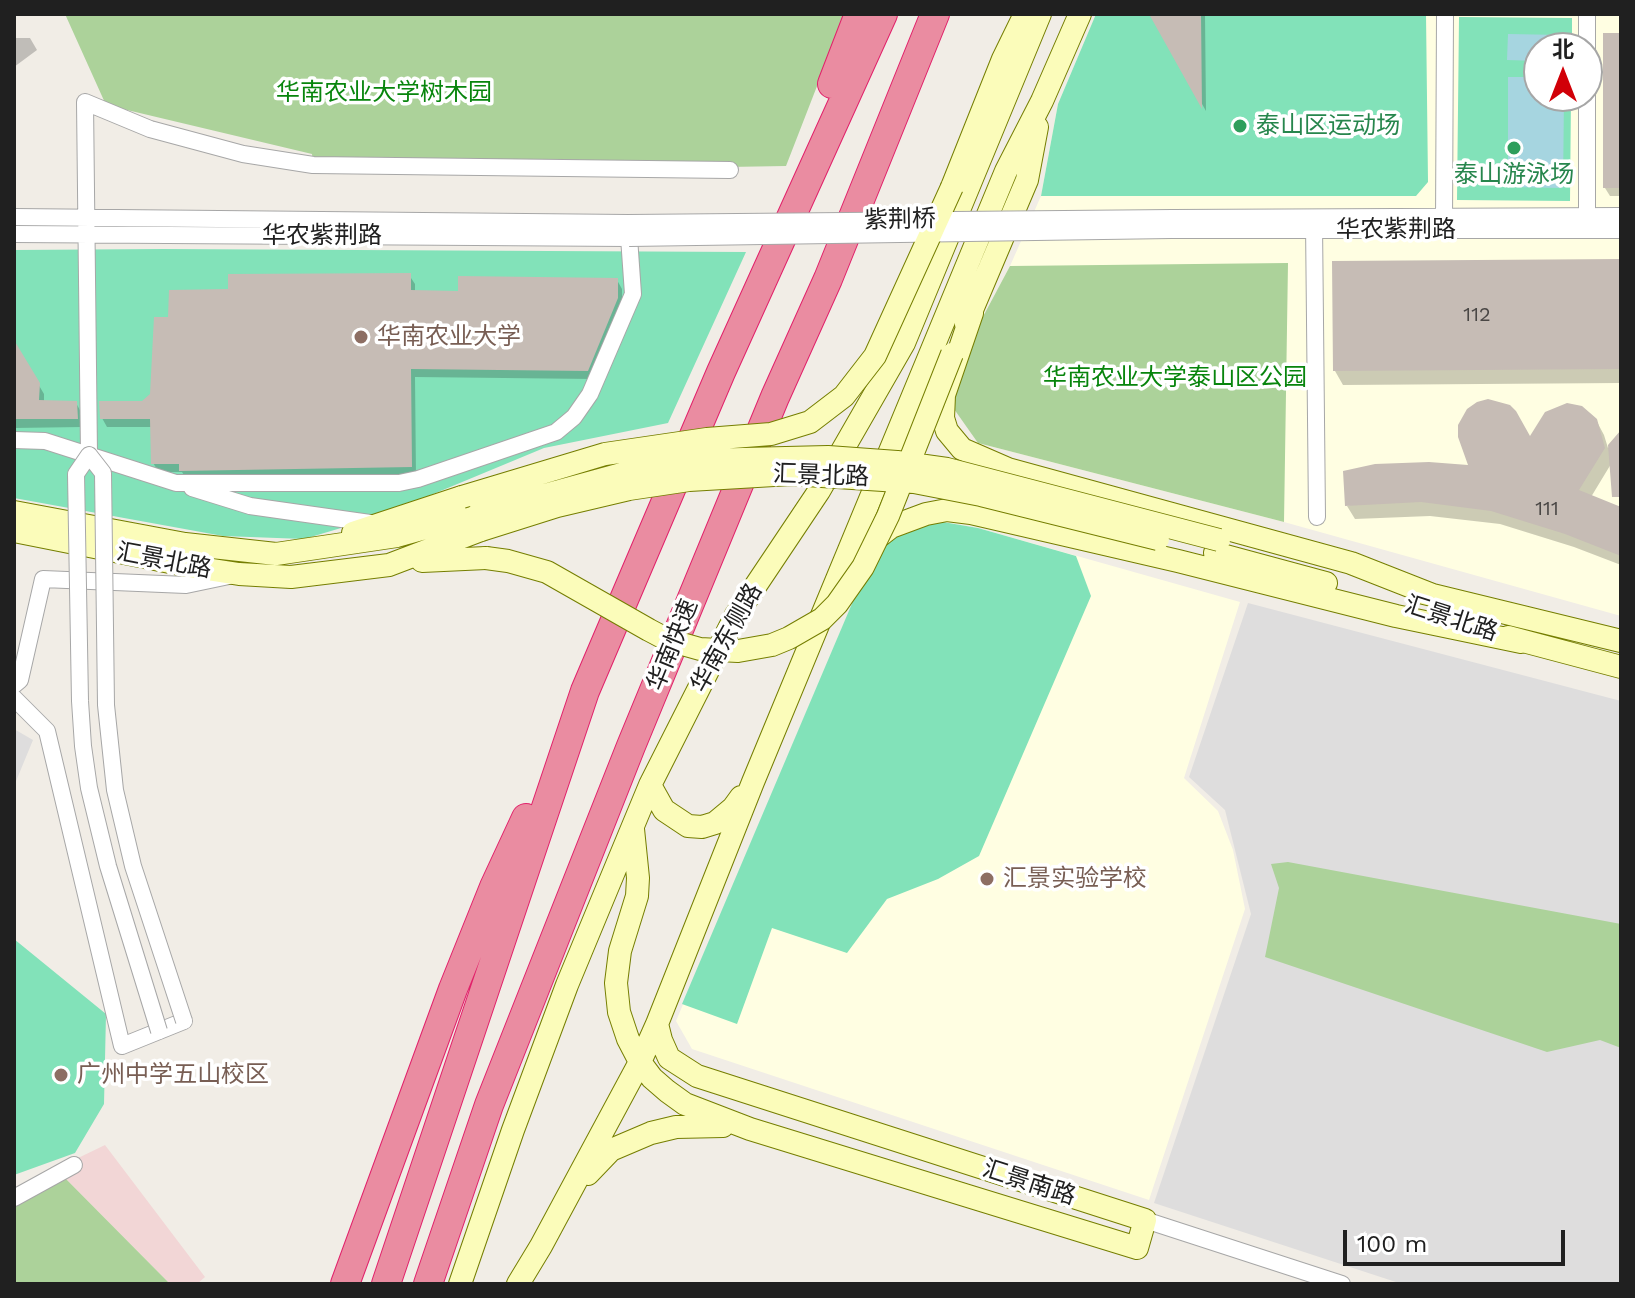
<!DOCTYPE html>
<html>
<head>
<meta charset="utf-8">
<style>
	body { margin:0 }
	#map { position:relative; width:1635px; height:1298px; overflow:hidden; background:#f1ede6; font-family:"Work Sans","Noto Sans SC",sans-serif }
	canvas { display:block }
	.frame { position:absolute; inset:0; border:16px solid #202020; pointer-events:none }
	.north { position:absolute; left:1523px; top:32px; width:80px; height:80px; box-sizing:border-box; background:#fff; border:2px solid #a6a6a6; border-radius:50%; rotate:0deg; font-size:22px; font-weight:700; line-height:32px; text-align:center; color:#202020 }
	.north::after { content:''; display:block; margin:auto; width:28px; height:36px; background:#d10008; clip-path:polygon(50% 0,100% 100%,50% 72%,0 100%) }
	.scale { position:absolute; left:1343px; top:1230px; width:222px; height:36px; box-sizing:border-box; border:4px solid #202020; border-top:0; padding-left:10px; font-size:24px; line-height:28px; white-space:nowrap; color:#202020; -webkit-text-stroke:6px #fff; paint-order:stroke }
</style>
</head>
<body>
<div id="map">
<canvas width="1635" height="1298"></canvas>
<div class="frame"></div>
<div class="north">北</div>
<div class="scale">100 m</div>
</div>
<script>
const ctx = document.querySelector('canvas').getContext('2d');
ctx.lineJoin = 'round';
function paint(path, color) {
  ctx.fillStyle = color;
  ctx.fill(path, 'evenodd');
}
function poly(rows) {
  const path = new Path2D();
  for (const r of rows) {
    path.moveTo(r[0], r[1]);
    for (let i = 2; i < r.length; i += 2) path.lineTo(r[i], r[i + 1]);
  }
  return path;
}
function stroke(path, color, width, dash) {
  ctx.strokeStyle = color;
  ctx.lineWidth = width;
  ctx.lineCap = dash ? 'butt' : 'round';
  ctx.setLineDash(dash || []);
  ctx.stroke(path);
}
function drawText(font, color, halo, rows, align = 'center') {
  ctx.font = font + ' "Work Sans","Noto Sans SC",sans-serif';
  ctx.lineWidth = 7;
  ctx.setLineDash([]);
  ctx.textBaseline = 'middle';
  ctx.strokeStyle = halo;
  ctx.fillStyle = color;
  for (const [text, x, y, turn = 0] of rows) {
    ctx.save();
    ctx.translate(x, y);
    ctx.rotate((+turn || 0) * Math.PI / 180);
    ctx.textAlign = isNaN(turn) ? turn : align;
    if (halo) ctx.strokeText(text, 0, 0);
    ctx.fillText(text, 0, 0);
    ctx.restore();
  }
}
const residential = poly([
	[1248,603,1621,701,1621,1284,1402,1284,1154,1203,1251,914,1225,810,1189,777],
	[14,729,33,740,14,786]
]);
const commercial = poly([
	[105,1145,205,1277,197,1284,170,1284,64,1177,14,1189]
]);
const education = poly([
	[1096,14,1621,14,1621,616,1284,522,978,443,955,369,1010,266,1041,196,1058,104],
	[1539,48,1587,48,1587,96,1539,96],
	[943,522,978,528,1240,602,1184,778,1218,811,1233,850,1245,909,1149,1200,692,1049,676,1021,876,547]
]);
const forest = poly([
	[65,14,845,14,786,166,314,174,312,154,106,105],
	[1288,263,1284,522,978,443,954,409,955,369,1010,266],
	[1288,862,1621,924,1621,1048,1600,1040,1547,1052,1265,957,1279,888,1271,864],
	[64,1177,170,1284,14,1284,14,1205]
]);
const pitch = poly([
	[1096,14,1426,14,1428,182,1416,196,1041,196,1058,104],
	[1459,17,1572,18,1572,48,1539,48,1539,96,1571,96,1570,201,1457,200],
	[163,249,548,251,746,252,668,423,544,448,378,517,304,539,223,536,14,498,14,250],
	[943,522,978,528,1076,556,1091,596,979,856,938,879,887,899,847,953,772,928,737,1024,682,1004,876,547,916,526],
	[14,939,106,1014,104,1104,75,1153,14,1175]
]);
const water = poly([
	[1508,34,1562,35,1561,48,1539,48,1539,61,1507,60],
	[1508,77,1539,77,1539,96,1564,96,1563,188,1508,187]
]);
const shadow = poly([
	[1151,14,1205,14,1206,111],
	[1621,35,1621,196,1610,196,1605,188],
	[14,38,30,38,37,50,14,67],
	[1621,261,1621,383,1343,385,1335,371],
	[409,275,415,284,415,292,460,293,617,280,622,289,622,308,593,379,415,377,416,476,187,480,182,472,159,472,153,463,153,427,107,427,102,418,142,403,152,395,170,319,230,291],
	[14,343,44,394,44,402,76,403,81,412,82,427,14,428],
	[1596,420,1604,435,1608,448,1621,433,1621,498,1613,478,1611,464,1591,497,1621,509,1621,565,1574,547,1500,524,1430,516,1355,519,1347,506,1471,468,1530,439]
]);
const building = poly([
	[1149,14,1201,14,1202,109],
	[1603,33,1621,33,1621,188,1603,188],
	[1621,259,1621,369,1333,371,1332,261],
	[411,273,411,290,458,291,458,276,618,278,618,298,588,371,411,369,412,467,179,471,179,464,151,464,150,419,100,419,99,401,142,401,150,394,154,317,168,317,169,290,228,289,228,274],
	[14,340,40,383,39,400,77,401,78,419,14,419],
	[1488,399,1510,405,1516,411,1530,436,1545,412,1567,403,1582,406,1597,419,1605,448,1579,490,1621,507,1621,556,1565,534,1491,511,1421,502,1345,506,1343,471,1375,464,1429,462,1468,465,1458,437,1458,425,1467,409,1477,402],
	[1621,430,1621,497,1612,497,1608,445]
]);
const street = poly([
	[1587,14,1587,224],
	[14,217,628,223,633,294,590,394,574,417,556,432,418,479,399,483,176,483,45,441,14,440],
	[1173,218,1621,216],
	[1314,223,1317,517],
	[1444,224,1445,14],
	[1171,230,1621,230],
	[14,234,629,238],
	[89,455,85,102,150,129,243,154,313,165,730,170],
	[192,488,250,506,377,524],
	[14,685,20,680,43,579,186,585,229,576],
	[14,698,47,731,122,1046,184,1021],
	[14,1198,74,1165],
	[1145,1220,1342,1284]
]);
const secondary = poly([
	[952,187,1003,59,1025,14],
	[972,313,944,395,943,418,947,431,962,449,1008,469,1351,563,1435,596],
	[966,324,1027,180,1037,127],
	[14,512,185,544,276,554,397,536,479,513],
	[14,531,200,568,239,574,291,577,389,565,481,530],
	[353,533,462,497],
	[873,541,891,527,926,514,947,510,971,513,1178,561,1396,616,1521,642],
	[1215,553,1326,583],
	[422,561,486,558],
	[1420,592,1621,641],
	[1508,637,1621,667],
	[650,785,664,810,688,826,702,827,715,823,733,808,741,797],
	[633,829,638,878,637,896,620,951,616,983,619,1012,628,1039,640,1062,652,1078,667,1091,685,1104,750,1129,1137,1248,1145,1220,697,1076,669,1058,661,1040,657,1024],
	[588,1174,611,1150,651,1133,676,1127,723,1126],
	[460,1284,513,1130,567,985,650,785,736,615,819,491,904,343,1040,14],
	[518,1284,541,1246,640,1062,657,1024,753,782,1006,171,1042,101,1080,14]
]);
const highway = poly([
	[832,84,859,14],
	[345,1284,453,989,494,887,526,818],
	[386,1284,585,691,721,372,883,14],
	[428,1284,489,1105,631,746,775,397,828,279,935,14]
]);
const streetBridge = poly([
	[628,223,1173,218],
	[629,238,1171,230],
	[159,1031,108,866,89,788,83,746,80,701,76,474,89,455,103,473,106,705,115,790,133,866,184,1021]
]);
const secondaryBridge = poly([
	[462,497,605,454,707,439,771,434,810,422,844,396,875,356,952,187],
	[479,513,632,471,702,460,828,457,897,462,947,469,1219,540],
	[481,530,557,506,629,489,689,480,791,474,914,482,981,495,1158,539],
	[486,558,508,561,547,572,649,630,668,640,700,649,738,651,772,645,789,638,822,619,837,604,863,567,888,516,952,354]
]);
const markers = [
	[1240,126,8,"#2e9e5b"],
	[1514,148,8,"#2e9e5b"],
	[361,337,8,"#8d6e63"],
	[987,879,8,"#8d6e63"],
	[61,1075,8,"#8d6e63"]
];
const numberNames = [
	["112",1477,315],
	["111",1547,509]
];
const parkNames = [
	["华南农业大学树木园",384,93],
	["华南农业大学泰山区公园",1175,378]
];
const leisureNames = [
	["泰山区运动场",1256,126],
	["泰山游泳场",1514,175,"center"]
];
const streetNames = [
	["紫荆桥",900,220,-1],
	["华农紫荆路",1396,230],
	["华农紫荆路",322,236],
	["汇景北路",821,476,2],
	["汇景北路",164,561,11],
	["汇景北路",1451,619,18],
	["华南东侧路",727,638,-61],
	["华南快速",673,645,-68],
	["汇景南路",1029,1183,18]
];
const educationNames = [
	["华南农业大学",377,337],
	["汇景实验学校",1003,879],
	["广州中学五山校区",77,1075]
];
paint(residential, '#dedddd');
paint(commercial, '#f2d6d6');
paint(education, '#fffee2');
paint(forest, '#acd29a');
paint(pitch, '#82e2b9');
paint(water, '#a6d5e0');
paint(shadow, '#0003');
paint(building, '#c6bcb5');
stroke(street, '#a7a7a7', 18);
stroke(secondary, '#757e01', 24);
stroke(highway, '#e1216a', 30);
stroke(street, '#fff', 16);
stroke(secondary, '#fbfcba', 22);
stroke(highway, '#ea8ca1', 28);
stroke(streetBridge, '#a7a7a7', 18, []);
stroke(secondaryBridge, '#757e01', 24, []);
stroke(streetBridge, '#fff', 16);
stroke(secondaryBridge, '#fbfcba', 22);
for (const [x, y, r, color] of markers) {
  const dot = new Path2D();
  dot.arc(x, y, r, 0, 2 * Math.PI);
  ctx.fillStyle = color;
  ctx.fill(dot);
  stroke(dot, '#fff', 3);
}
drawText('20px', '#4a4745', null, numberNames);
drawText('24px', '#08850d', '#fff', parkNames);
drawText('24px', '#27864d', '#fff', leisureNames, 'left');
drawText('24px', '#202020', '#fff', streetNames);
drawText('24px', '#785e54', '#fff', educationNames, 'left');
</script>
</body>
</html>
